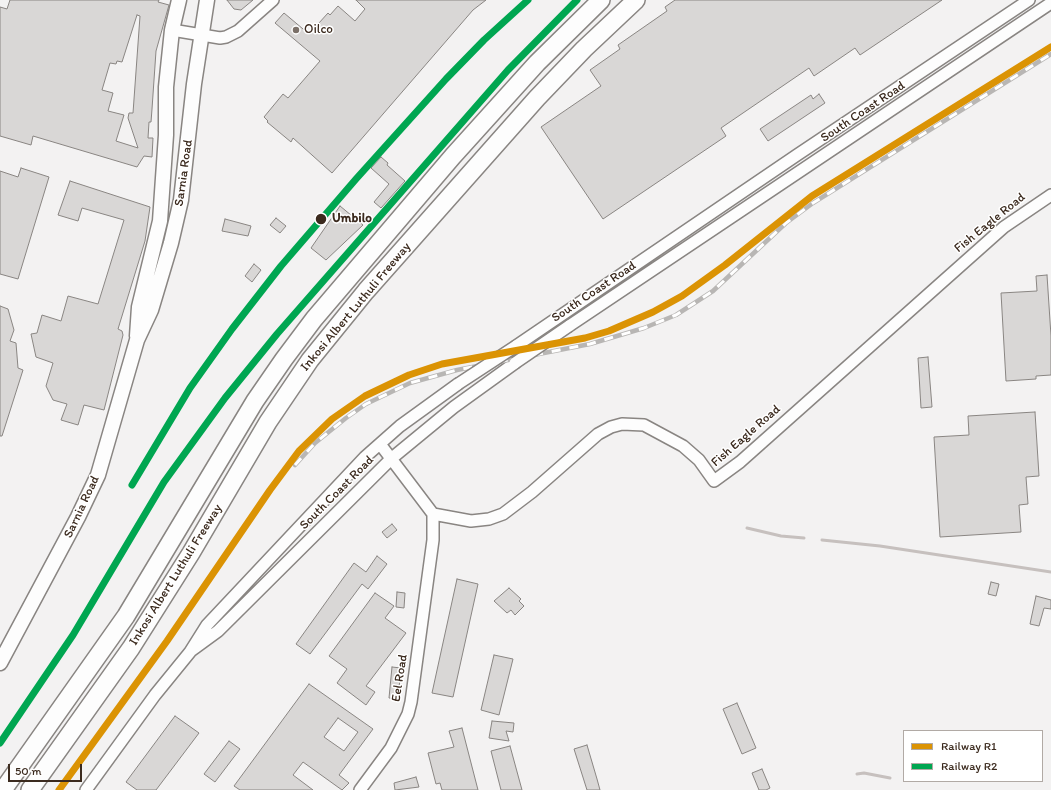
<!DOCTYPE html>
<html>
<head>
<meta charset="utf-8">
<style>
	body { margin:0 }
	#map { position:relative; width:1051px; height:790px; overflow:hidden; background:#f3f2f2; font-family:Itim,sans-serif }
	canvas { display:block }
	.legend { position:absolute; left:903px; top:730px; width:140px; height:52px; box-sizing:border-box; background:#fff; border:1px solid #b1aaa5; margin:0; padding:5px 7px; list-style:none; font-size:12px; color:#3b2a1e }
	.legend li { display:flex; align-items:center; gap:8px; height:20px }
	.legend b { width:20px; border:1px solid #b1aaa5 }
	.scale { position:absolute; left:8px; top:764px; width:74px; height:18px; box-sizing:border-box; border:2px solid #3b2a1e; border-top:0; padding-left:5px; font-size:12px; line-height:14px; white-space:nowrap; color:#3b2a1e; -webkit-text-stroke:3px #fff; paint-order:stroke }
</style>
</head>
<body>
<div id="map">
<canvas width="1051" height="790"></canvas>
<ul class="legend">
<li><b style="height:5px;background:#db9304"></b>Railway R1</li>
<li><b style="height:5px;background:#00a651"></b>Railway R2</li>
</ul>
<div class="scale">50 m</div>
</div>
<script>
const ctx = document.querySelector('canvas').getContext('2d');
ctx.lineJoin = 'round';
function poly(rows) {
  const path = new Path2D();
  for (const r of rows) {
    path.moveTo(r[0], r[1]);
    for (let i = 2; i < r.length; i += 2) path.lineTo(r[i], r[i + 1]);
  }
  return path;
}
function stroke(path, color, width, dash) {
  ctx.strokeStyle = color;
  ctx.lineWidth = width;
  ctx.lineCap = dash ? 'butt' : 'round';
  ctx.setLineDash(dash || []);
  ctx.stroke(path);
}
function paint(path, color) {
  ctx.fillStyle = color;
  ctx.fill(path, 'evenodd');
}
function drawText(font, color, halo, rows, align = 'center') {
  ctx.font = font + ' Itim,sans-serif';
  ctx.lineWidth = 3;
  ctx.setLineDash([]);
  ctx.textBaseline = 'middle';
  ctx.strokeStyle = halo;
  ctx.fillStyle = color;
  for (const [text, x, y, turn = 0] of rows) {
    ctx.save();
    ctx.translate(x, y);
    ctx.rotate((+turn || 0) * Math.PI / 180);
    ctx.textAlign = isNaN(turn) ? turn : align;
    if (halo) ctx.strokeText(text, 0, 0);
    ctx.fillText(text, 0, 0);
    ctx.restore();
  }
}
const stream = poly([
	[747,528,781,536,804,538],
	[822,540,880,546,1051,572],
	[857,774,864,773,890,778]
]);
const building = poly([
	[10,0,159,0,158,2,169,5,156,51,152,109,151,122,149,122,148,138,153,138,152,157,144,156,137,167,33,136,31,145,0,136,0,7,7,9,10,0],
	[137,15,140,16,133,113,129,113,128,118,138,148,116,141,124,115,108,111,113,93,102,90,110,63,116,64,117,61,122,62,137,15],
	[227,0,253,0,241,10,234,9,227,0],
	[356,0,486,0,473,10,332,173,293,138,291,142,267,122,268,121,264,117,283,94,288,98,320,61,275,23,284,13,309,34,328,13,330,15,338,6,355,21,365,9,356,0],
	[675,0,942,0,860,55,855,48,814,76,809,68,721,128,726,136,603,219,541,127,601,86,590,70,620,49,618,45,667,11,665,7,675,0],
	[819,94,825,103,768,141,760,129,811,95,813,99,819,94],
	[381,157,388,163,387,165,405,181,381,208,374,202,389,184,371,168,381,157],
	[21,168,49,177,18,279,0,274,0,171,18,177,21,168],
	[70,181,150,207,145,241,118,329,122,331,123,335,104,410,84,405,78,425,61,420,67,404,53,400,46,386,53,363,36,357,31,334,37,333,42,315,61,321,68,296,98,304,124,220,82,208,78,221,58,215,70,181],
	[340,206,363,225,326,260,311,248,340,206],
	[276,218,286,226,280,233,270,225,276,218],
	[225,219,251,226,248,236,222,231,225,219],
	[254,264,261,270,252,282,245,276,254,264],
	[1047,275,1051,336,1051,375,1036,376,1036,379,1006,381,1001,293,1037,291,1036,276,1047,275],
	[0,306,8,309,14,330,10,341,16,343,18,368,23,370,2,436,0,436,0,306],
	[928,357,932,407,921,408,918,358,928,357],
	[1035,412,1039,476,1026,477,1028,504,1019,505,1021,532,940,537,934,437,969,435,968,416,1035,412],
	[392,524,397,530,387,538,382,532,392,524],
	[377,556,387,564,368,589,362,584,310,654,296,644,354,563,366,572,377,556],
	[457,579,478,584,453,697,432,693,457,579],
	[991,582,999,584,996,596,988,594,991,582],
	[509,588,521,599,519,601,524,606,515,615,511,610,507,613,494,601,509,588],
	[397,592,405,593,404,608,396,607,397,592],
	[375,593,394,606,385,618,406,633,366,686,375,692,366,705,337,683,347,669,329,656,375,593],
	[1036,596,1051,600,1051,609,1044,608,1039,626,1030,624,1036,596],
	[494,655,513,659,499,715,481,710,494,655],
	[392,667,401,668,398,699,389,698,392,667],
	[309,684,373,729,339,775,349,783,342,790,303,762,293,775,313,790,240,790,234,786,309,684],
	[338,718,358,732,344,751,324,737,338,718],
	[737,703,756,748,742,754,723,709,737,703],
	[175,716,199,733,156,790,137,790,126,782,175,716],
	[492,721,514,723,513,732,506,731,509,741,489,738,492,721],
	[462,728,478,790,442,790,440,783,436,784,428,753,454,747,449,731,462,728],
	[229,741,240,749,215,782,204,774,229,741],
	[587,745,597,779,600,790,587,790,574,749,587,745],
	[510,746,522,790,501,790,491,751,510,746],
	[762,769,770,788,766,790,759,790,752,773,762,769],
	[416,777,419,787,395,790,394,783,416,777]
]);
const minor = poly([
	[172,30,220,38,226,37,238,31,273,0],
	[569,326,1051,3],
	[516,346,797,155,1029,0],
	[433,514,471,521,489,519,503,514,532,492,598,434,611,427,622,424,644,425,683,446,699,460,714,481,740,462,1004,227,1051,195],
	[192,650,218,631,392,458,454,407,515,363],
	[86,790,155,695,190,652,207,625,365,457,400,426,458,384],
	[360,790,391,748,408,714,411,702,433,540,433,514,380,444]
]);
const major = poly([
	[137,336,139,307,160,221,166,135,166,87,172,30,179,0],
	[0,663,78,517,98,475,137,340,151,310,171,243,181,200,194,84,207,0]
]);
const highway = poly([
	[3,790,126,616,255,401,284,359,314,319,453,156,537,63,601,0],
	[30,790,131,648,191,553,268,422,310,360,366,291,537,98,584,49,636,0]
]);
const rail = poly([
	[295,465,315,443,346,418,366,404,410,383,457,370,590,344,644,328,676,315,713,291,786,223,813,203,1051,54],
	[59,790,167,641,270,490,299,451,332,419,365,396,409,375,442,364,585,338,609,331,653,312,682,296,725,265,812,196,1051,47]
]);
const minorBridge = poly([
	[515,363,569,326],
	[458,384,516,346]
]);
const rail1 = poly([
	[59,790,167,641,270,490,299,451,332,419,365,396,409,375,442,364,585,338,609,331,653,312,682,296,725,265,812,196,1051,47]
]);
const rail2 = poly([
	[132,485,190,388,232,329,281,266,356,179,446,79,484,40,528,0],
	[0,743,73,635,164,482,225,398,277,334,508,70,577,0]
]);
const markers = [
	[296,30,4,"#7b7068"],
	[321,219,6,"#3b2a1e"]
];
const poiNames = [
	["Oilco",304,30]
];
const streetNames = [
	["South Coast Road",863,112,-34],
	["Sarnia Road",184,173,-82],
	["Fish Eagle Road",990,223,-39],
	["South Coast Road",594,292,-34],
	["Inkosi Albert Luthuli Freeway",356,307,-50],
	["Fish Eagle Road",746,436,-41],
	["South Coast Road",337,493,-45],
	["Sarnia Road",82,507,-65],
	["Inkosi Albert Luthuli Freeway",176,575,-58],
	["Eel Road",400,678,-81]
];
const stopNames = [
	["Umbilo",332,219]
];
stroke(stream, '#c6c0be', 3);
paint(building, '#d9d7d6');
stroke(building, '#898582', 1);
stroke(minor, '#898582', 14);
stroke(major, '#898582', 17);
stroke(highway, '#898582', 20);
stroke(minor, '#fdfdfd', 11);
stroke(major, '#fdfdfd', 14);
stroke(highway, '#fdfdfd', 17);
stroke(rail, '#b8b6b4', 4.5);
stroke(rail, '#fff', 3, [9]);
stroke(minorBridge, '#898582', 14, []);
stroke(minorBridge, '#fdfdfd', 11);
stroke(rail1, '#db9304', 7);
stroke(rail2, '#00a651', 7);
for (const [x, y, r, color] of markers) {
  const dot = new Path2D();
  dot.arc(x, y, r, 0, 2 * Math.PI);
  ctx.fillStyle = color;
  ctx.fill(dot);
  stroke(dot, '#fff', 1.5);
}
drawText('13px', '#3b2a1e', '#fff', poiNames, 'left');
drawText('13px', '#3b2a1e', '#fff', streetNames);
drawText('bold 13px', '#3b2a1e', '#fff', stopNames, 'left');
</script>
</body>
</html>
